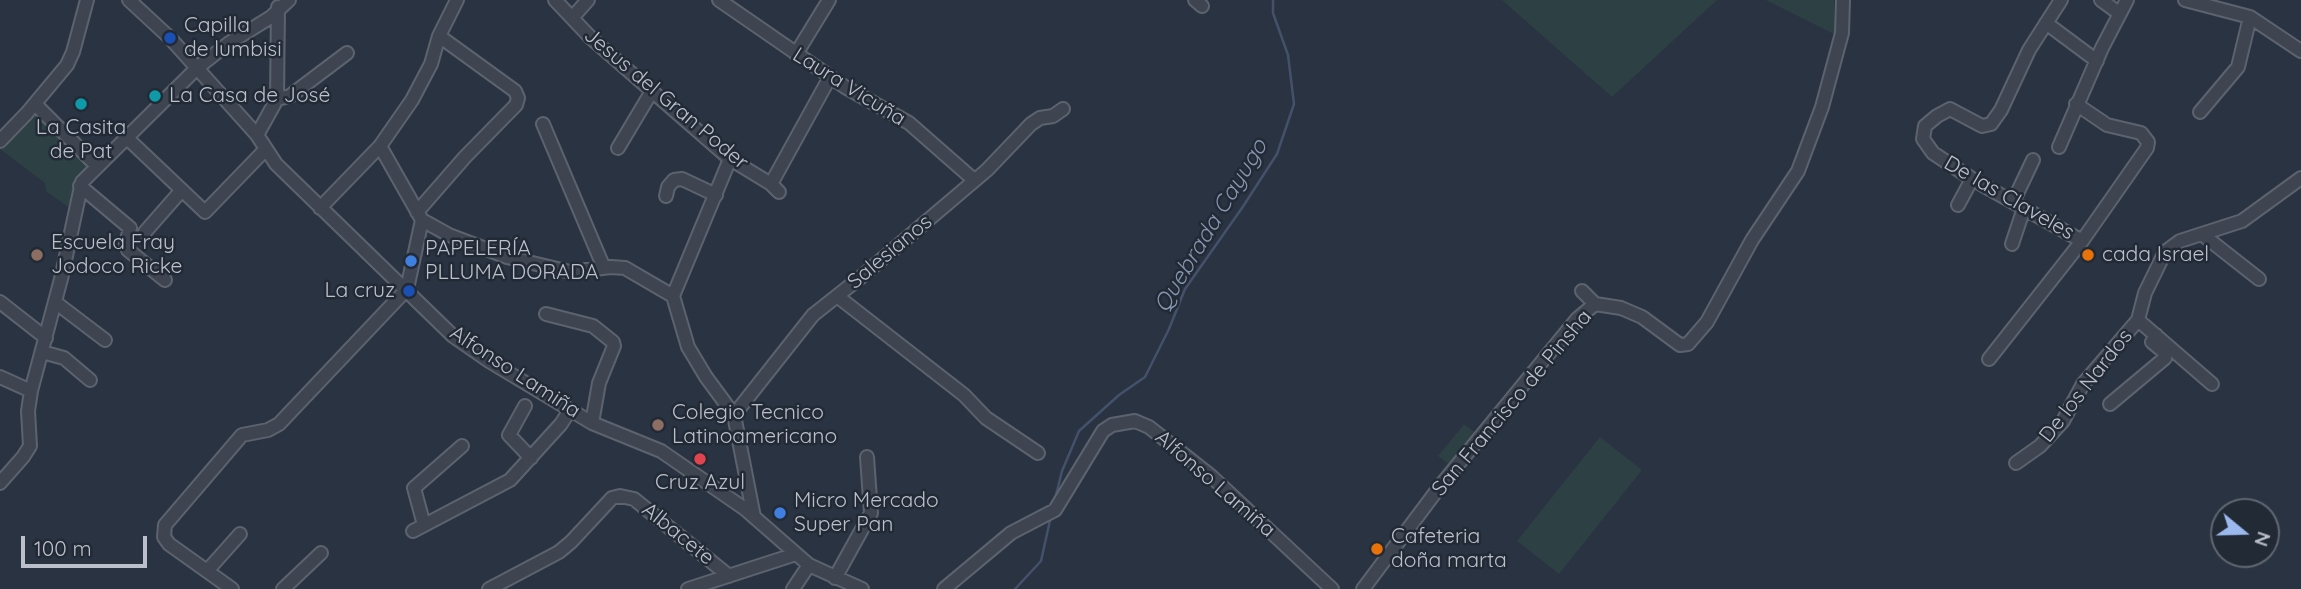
<!DOCTYPE html>
<html>
<head>
<meta charset="utf-8">
<style>
	body { margin:0 }
	#map { position:relative; width:2301px; height:589px; overflow:hidden; background:#2a3341; font-family:Quicksand,sans-serif }
	canvas { display:block }
	.north { position:absolute; left:2210px; top:498px; width:70px; height:70px; box-sizing:border-box; background:#222a36; border:2px solid #5f6672; border-radius:50%; rotate:109deg; font-size:19px; font-weight:700; line-height:28px; text-align:center; color:#bbc0cb }
	.north::after { content:''; display:block; margin:auto; width:24px; height:32px; background:#9bb9ef; clip-path:polygon(50% 0,100% 100%,50% 72%,0 100%) }
	.scale { position:absolute; left:21px; top:536px; width:126px; height:32px; box-sizing:border-box; border:4px solid #bbc0cb; border-top:0; padding-left:9px; font-size:21px; line-height:24px; white-space:nowrap; color:#bbc0cb; -webkit-text-stroke:5px #222a36; paint-order:stroke }
</style>
</head>
<body>
<div id="map">
<canvas width="2301" height="589"></canvas>
<div class="north">N</div>
<div class="scale">100 m</div>
</div>
<script>
const ctx = document.querySelector('canvas').getContext('2d');
ctx.lineJoin = 'round';
function paint(path, color) {
  ctx.fillStyle = color;
  ctx.fill(path, 'evenodd');
}
function poly(rows) {
  const path = new Path2D();
  for (const r of rows) {
    path.moveTo(r[0], r[1]);
    for (let i = 2; i < r.length; i += 2) path.lineTo(r[i], r[i + 1]);
  }
  return path;
}
function stroke(path, color, width, dash) {
  ctx.strokeStyle = color;
  ctx.lineWidth = width;
  ctx.lineCap = dash ? 'butt' : 'round';
  ctx.setLineDash(dash || []);
  ctx.stroke(path);
}
function drawText(font, color, halo, rows, align = 'center') {
  ctx.font = font + ' Quicksand,sans-serif';
  ctx.lineWidth = 5;
  ctx.setLineDash([]);
  ctx.textBaseline = 'middle';
  ctx.strokeStyle = halo;
  ctx.fillStyle = color;
  for (const [text, x, y, turn = 0] of rows) {
    ctx.save();
    ctx.translate(x, y);
    ctx.rotate((+turn || 0) * Math.PI / 180);
    ctx.textAlign = isNaN(turn) ? turn : align;
    if (halo) ctx.strokeText(text, 0, 0);
    ctx.fillText(text, 0, 0);
    ctx.restore();
  }
}
const green = poly([
	[1502,0,1717,0,1612,97],
	[1766,0,1834,0,1834,34],
	[32,112,92,167,71,209,46,191,45,183,0,149],
	[1464,424,1477,434,1451,466,1438,456],
	[1600,437,1642,470,1559,574,1517,541]
]);
const stream = poly([
	[1055,499,1062,471,1079,431,1119,395,1145,377,1169,329,1185,289,1242,208,1277,154,1294,104,1288,55,1273,13,1273,0],
	[1015,589,1041,561,1051,516]
]);
const minor = poly([
	[129,0,170,38,257,135,276,164,453,336,489,361,592,423,661,451,745,509,809,565,862,589],
	[555,0,591,38,730,159,771,184,779,192],
	[719,0,845,87,909,123,974,180],
	[1195,0,1202,6],
	[2061,0,2029,50,2001,110,1991,124,1982,126,1950,109,1937,116,1925,126,1923,139,1933,153,1972,179,2082,241],
	[2101,0,2120,14],
	[2185,0,2250,17,2301,51],
	[572,18,588,0],
	[2046,23,2097,61],
	[796,54,829,0],
	[277,99,290,96,347,53],
	[35,104,97,166],
	[2200,112,2238,67,2250,17],
	[543,124,604,268],
	[257,135,277,99,278,7],
	[127,138,205,212,265,150],
	[0,141,27,113,67,65,73,52,87,0],
	[380,146,422,220,449,235,507,257,570,272,611,267,625,268,673,296,688,347,706,377,734,415,754,517],
	[2059,147,2102,48,2127,0],
	[618,148,652,91],
	[771,184,830,77],
	[80,186,130,228,126,244,128,250,165,280],
	[666,196,668,187,674,180,682,179,716,195],
	[2013,202,2033,160],
	[1958,205,1972,179],
	[320,208,380,146,412,100,431,64,439,36,457,0],
	[417,212,465,157,516,105,518,98,515,91,439,36],
	[145,232,181,191],
	[2203,235,2259,279],
	[2012,244,2024,208],
	[1582,291,1595,304],
	[673,296,730,159],
	[837,296,964,395,986,418,1038,453],
	[0,302,46,338],
	[55,302,105,340],
	[546,314,593,326,613,342,614,346,599,383,592,423],
	[2138,320,2212,384],
	[42,352,64,358,90,380],
	[1989,359,2082,241,2147,148,2148,142,2141,133,2107,125,2076,104],
	[0,377,31,391],
	[2110,404,2165,358,2164,352,2152,342,2156,335],
	[525,406,509,435,531,458],
	[734,415,813,315,861,277,987,170,1031,124,1040,118,1053,116,1063,109],
	[2016,463,2040,446,2063,421,2083,384,2138,320,2145,293,2165,252,2180,241,2242,221,2301,178],
	[0,483,23,457,30,446,28,411,31,391,61,279,82,182,197,68,229,43,271,17,289,0],
	[424,525,414,488,462,446],
	[413,531,510,480,561,424,570,410],
	[207,571,240,534],
	[835,578,871,513,867,457],
	[232,589,169,544,164,537,165,525,242,435,268,430,279,424,407,289,422,220],
	[283,589,321,553],
	[489,589,559,552,571,542,612,498,620,496,634,499,729,576],
	[688,589,796,554],
	[793,589,809,565],
	[944,589,1011,533,1055,510,1103,431,1112,425,1135,421,1149,427,1211,476,1332,589],
	[1363,589,1441,485,1577,319,1595,304,1621,308,1642,317,1680,345,1688,344,1707,322,1752,240,1798,171,1822,107,1842,33,1843,0]
]);
const markers = [
	[170,38,7,"#1a4fb4"],
	[155,96,7,"#0f9aa8"],
	[81,104,7,"#0f9aa8"],
	[37,255,7,"#8d6e63"],
	[2088,255,7,"#e8710a"],
	[411,261,7,"#3f7fe0"],
	[409,291,7,"#1a4fb4"],
	[658,425,7,"#8d6e63"],
	[700,459,7,"#e0444e"],
	[780,513,7,"#3f7fe0"],
	[1377,549,7,"#e8710a"]
];
const poiNames = [
	["Capilla",184,26],
	["de lumbisi",184,50],
	["La Casa de José",169,96],
	["La Casita",81,128,"center"],
	["de Pat",81,152,"center"],
	["Escuela Fray",51,243],
	["Jodoco Ricke",51,267],
	["PAPELERÍA",425,249],
	["PLLUMA DORADA",425,273],
	["cada Israel",2102,255],
	["La cruz",395,291,"right"],
	["Colegio Tecnico",672,413],
	["Latinoamericano",672,437],
	["Cruz Azul",700,483,"center"],
	["Micro Mercado",794,501],
	["Super Pan",794,525],
	["Cafeteria",1391,537],
	["doña marta",1391,561]
];
const streetNames = [
	["Laura Vicuña",849,87,32],
	["Jesus del Gran Poder",666,99,40],
	["De las Claveles",2009,198,30],
	["Salesianos",890,252,-40],
	["Alfonso Lamiña",515,372,33],
	["De los Nardos",2086,386,-52],
	["San Francisco de Pinsha",1512,403,-50],
	["Alfonso Lamiña",1215,484,41],
	["Albacete",678,534,39]
];
const waterNames = [
	["Quebrada Cayugo",1211,226,-59]
];
paint(green, '#2d4043');
stroke(stream, '#43526a', 2.5);
stroke(minor, '#5c636e', 16);
stroke(minor, '#3e4551', 12);
for (const [x, y, r, color] of markers) {
  const dot = new Path2D();
  dot.arc(x, y, r, 0, 2 * Math.PI);
  ctx.fillStyle = color;
  ctx.fill(dot);
  stroke(dot, '#222a36', 2.5);
}
drawText('21px', '#bbc0cb', '#222a36', poiNames, 'left');
drawText('21px', '#bbc0cb', '#222a36', streetNames);
drawText('italic 23px', '#8596af', '#222a36', waterNames);
</script>
</body>
</html>
